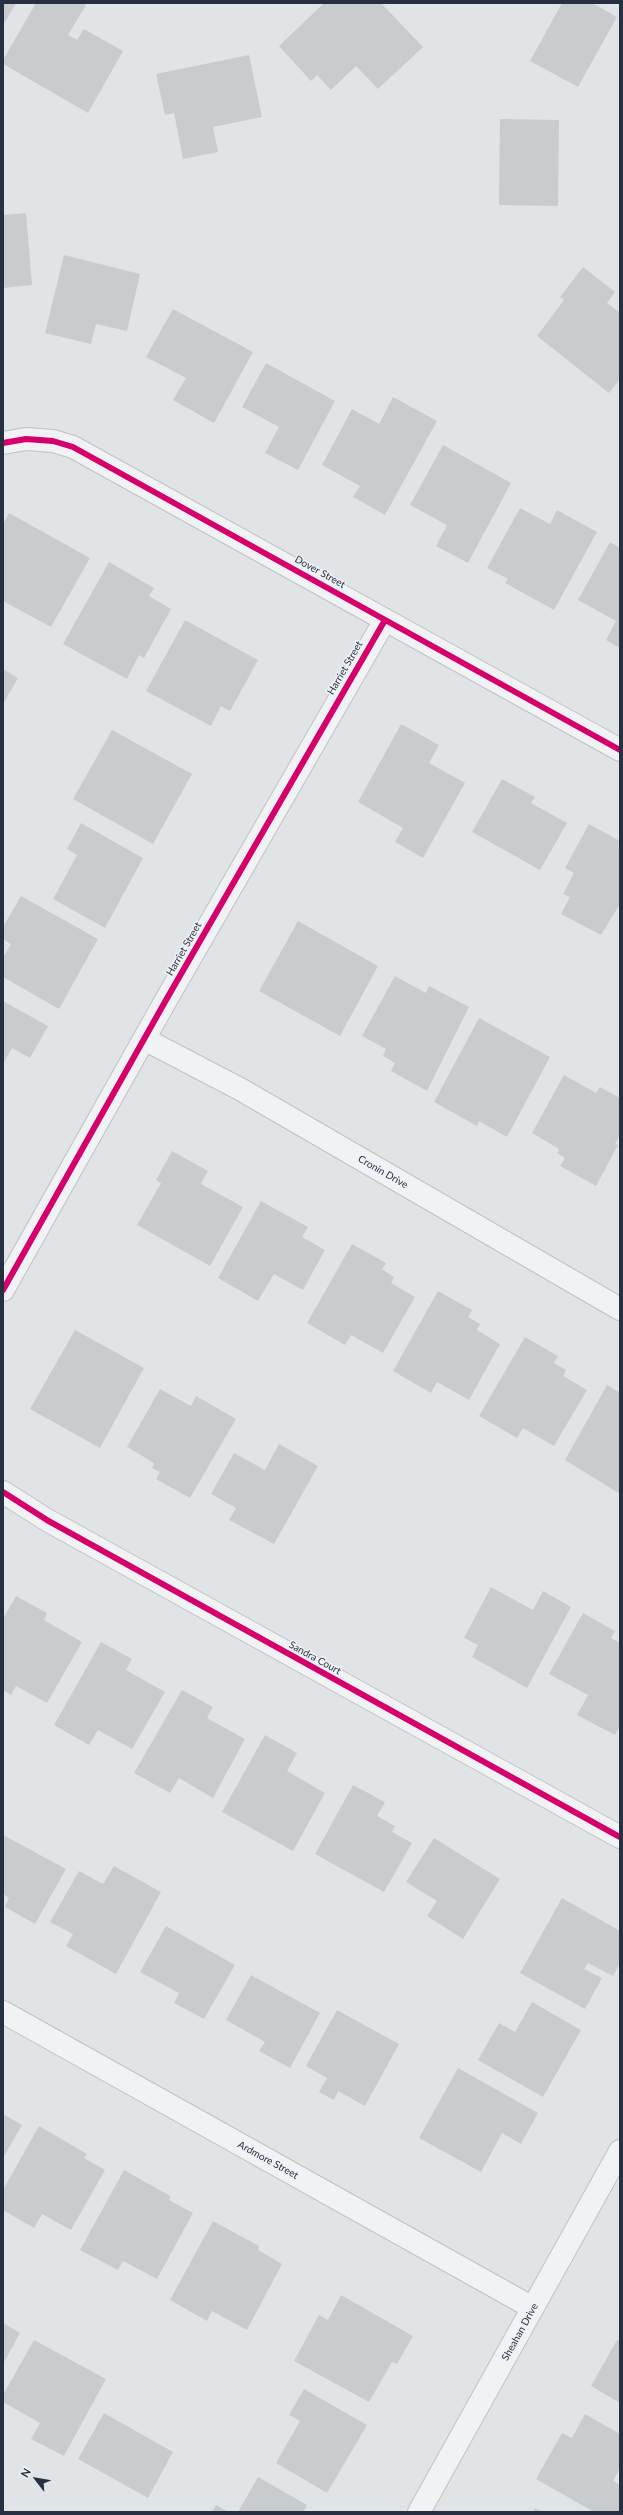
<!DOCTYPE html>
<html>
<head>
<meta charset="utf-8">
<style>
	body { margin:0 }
	#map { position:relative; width:623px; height:2515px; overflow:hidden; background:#e1e4e7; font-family:Lato,sans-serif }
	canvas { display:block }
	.frame { position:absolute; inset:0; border:4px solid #273041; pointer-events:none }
	.north { position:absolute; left:16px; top:2459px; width:40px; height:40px; -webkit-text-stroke:3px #eef2f6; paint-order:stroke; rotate:301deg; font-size:11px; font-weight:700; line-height:16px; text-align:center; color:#273041 }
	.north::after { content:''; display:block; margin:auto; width:14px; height:18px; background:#273041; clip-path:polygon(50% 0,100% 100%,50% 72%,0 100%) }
</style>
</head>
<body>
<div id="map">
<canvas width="623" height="2515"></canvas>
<div class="frame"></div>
<div class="north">N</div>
</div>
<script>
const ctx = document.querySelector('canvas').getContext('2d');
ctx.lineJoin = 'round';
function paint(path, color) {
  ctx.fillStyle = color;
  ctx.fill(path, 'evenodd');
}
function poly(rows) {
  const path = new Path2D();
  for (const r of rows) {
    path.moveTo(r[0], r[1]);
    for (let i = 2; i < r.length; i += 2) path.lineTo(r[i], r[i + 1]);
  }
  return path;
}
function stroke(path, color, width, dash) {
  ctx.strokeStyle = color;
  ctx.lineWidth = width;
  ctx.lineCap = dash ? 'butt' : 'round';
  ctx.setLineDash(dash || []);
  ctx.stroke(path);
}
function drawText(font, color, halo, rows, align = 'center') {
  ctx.font = font + ' Lato,sans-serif';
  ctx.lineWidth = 3;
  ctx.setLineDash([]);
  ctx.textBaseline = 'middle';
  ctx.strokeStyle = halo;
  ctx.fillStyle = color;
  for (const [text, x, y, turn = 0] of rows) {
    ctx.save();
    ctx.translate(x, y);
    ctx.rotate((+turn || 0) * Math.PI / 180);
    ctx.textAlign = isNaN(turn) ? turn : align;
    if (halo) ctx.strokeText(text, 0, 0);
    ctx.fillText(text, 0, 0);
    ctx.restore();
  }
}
const building = poly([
	[3,3,16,3,3,25],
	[36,3,82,3,86,5,68,35,77,40,84,29,123,51,88,113,3,64,3,60],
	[324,3,381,3,423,47,378,89,356,66,331,90,317,75,311,81,279,46],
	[562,3,592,3,617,17,578,87,530,61],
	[249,55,262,117,213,127,218,152,183,159,174,113,165,115,156,74],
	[500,119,559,120,558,206,499,205],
	[26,213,32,285,3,288,3,215],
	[64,255,140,274,127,331,96,324,91,344,45,333],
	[583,267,615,292,607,303,620,313,620,379,609,393,537,336,564,300,560,297],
	[173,309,253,352,214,423,173,400,186,378,146,357],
	[266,363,335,401,298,470,265,453,279,427,242,407],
	[393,397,437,421,385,515,353,497,360,486,322,465,352,409,379,424],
	[443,445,511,483,468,563,436,546,447,525,410,505],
	[520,508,550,524,557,510,597,532,554,610,505,583,508,579,487,568],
	[9,513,90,558,51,627,3,601,3,524],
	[610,542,620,548,620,648,606,640,616,621,578,600],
	[109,562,154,588,149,596,171,609,144,658,139,655,127,679,63,644],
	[185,620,258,660,230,711,221,706,211,726,146,691],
	[3,669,18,678,3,704],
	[401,724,439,745,429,763,465,783,423,858,395,842,403,828,358,802],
	[112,730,192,774,153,844,73,799],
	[502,779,535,797,531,803,567,823,540,870,472,832],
	[81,823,143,858,105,928,53,899,77,855,67,849],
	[589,824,620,841,618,847,620,848,620,904,601,935,561,914,570,897,563,894,574,873,565,868],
	[21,896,98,939,59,1009,3,977,3,958,11,944,3,939,3,927],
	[298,921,378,966,340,1036,259,991],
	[395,976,426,993,429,986,469,1007,427,1091,391,1071,395,1063,383,1056,386,1049,362,1036],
	[3,1001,48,1026,30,1058,12,1048,3,1064],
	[479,1018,550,1057,507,1137,479,1121,477,1126,434,1102],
	[564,1075,596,1093,600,1087,620,1098,620,1135,615,1144,618,1145,596,1186,560,1166,565,1158,557,1153,559,1149,532,1133],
	[172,1151,208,1171,201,1184,243,1207,210,1266,137,1225,161,1183,156,1180],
	[261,1201,308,1227,302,1237,325,1250,303,1290,274,1274,258,1301,218,1278],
	[352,1244,386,1263,382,1269,394,1277,391,1283,415,1297,383,1353,351,1335,345,1345,307,1323],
	[438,1291,472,1310,468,1317,480,1324,477,1330,500,1344,469,1400,437,1382,431,1393,393,1371],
	[75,1330,144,1368,100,1448,30,1409],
	[525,1337,558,1356,554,1363,566,1370,563,1376,587,1390,554,1446,523,1428,517,1438,479,1416],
	[607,1385,620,1393,620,1494,565,1460],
	[160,1389,191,1406,196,1396,236,1419,190,1498,156,1479,160,1472,152,1468,154,1463,127,1447],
	[279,1444,318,1466,274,1544,229,1520,236,1508,211,1494,234,1453,265,1470],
	[491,1587,533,1610,543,1591,571,1607,527,1688,472,1657,478,1645,464,1638],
	[16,1596,47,1613,44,1620,82,1642,47,1703,16,1686,11,1695,3,1690,3,1619],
	[583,1613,615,1631,611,1638,620,1643,620,1726,615,1735,577,1715,588,1695,549,1674],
	[101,1642,132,1659,126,1670,165,1692,132,1749,98,1730,89,1745,54,1725],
	[182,1690,213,1707,207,1718,245,1739,213,1798,179,1778,170,1793,134,1773],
	[265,1735,297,1753,287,1771,325,1793,293,1851,222,1812],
	[353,1785,385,1802,377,1816,395,1826,392,1832,412,1843,384,1892,315,1854],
	[3,1835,66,1869,35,1924,5,1907,9,1898,3,1894],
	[434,1838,500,1879,463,1939,427,1916,437,1901,406,1882],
	[114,1866,161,1892,116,1974,66,1946,73,1934,50,1922,79,1871,103,1884],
	[562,1898,620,1931,620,1963,613,1976,588,1963,584,1969,602,1978,585,2009,520,1973],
	[166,1926,235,1965,204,2019,174,2003,179,1993,140,1972],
	[251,1975,320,2013,290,2068,259,2051,265,2042,226,2020],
	[532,2002,581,2030,543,2097,478,2060,499,2023,515,2032],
	[337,2010,399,2044,365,2106,338,2091,334,2100,319,2092,327,2078,306,2066],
	[458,2068,538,2113,521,2144,502,2133,481,2172,419,2138],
	[3,2114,22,2125,3,2158],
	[39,2126,87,2154,84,2158,105,2170,71,2230,42,2214,34,2228,3,2210,3,2190],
	[124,2170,170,2196,169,2200,193,2213,157,2279,123,2261,118,2270,80,2250],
	[213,2221,259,2246,258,2250,282,2264,247,2330,212,2311,207,2321,170,2300],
	[341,2295,413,2336,397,2364,392,2362,369,2402,294,2361,319,2315,328,2320],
	[3,2323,20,2333,3,2364],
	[34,2340,106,2379,64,2456,31,2439,40,2423,3,2402,3,2395],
	[617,2340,620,2341,620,2403,591,2386],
	[304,2389,367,2425,327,2493,276,2463,300,2421,289,2415],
	[104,2413,173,2452,148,2498,78,2459],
	[585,2414,620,2434,620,2468,613,2481,620,2485,620,2512,594,2512,536,2479,562,2433,572,2438],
	[258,2477,307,2505,303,2512,238,2512],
	[216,2505,229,2512,212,2512],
	[535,2508,543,2512,533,2512]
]);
const minor = poly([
	[3,443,26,439,53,441,73,447,620,750],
	[144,1039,240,1089,620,1309],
	[3,1290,166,1000,385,620],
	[3,1492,47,1520,620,1837],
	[3,2012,533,2308],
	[419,2512,620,2151]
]);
const cycleway = poly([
	[3,443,26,439,53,441,73,447,620,750],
	[3,1290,166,1000,385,620],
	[3,1492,47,1520,620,1837]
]);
const streetNames = [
	["Dover Street",320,572,29],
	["Harriet Street",345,668,-60],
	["Harriet Street",184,949,-60],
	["Cronin Drive",383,1172,30],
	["Sandra Court",315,1658,29],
	["Ardmore Street",268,2160,29],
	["Sheahan Drive",520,2332,-61]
];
paint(building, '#c9cccf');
stroke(minor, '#bfc2c5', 24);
stroke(minor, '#f1f2f3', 22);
stroke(cycleway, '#d6006c', 6);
drawText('10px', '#273041', '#eef2f6', streetNames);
</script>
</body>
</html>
